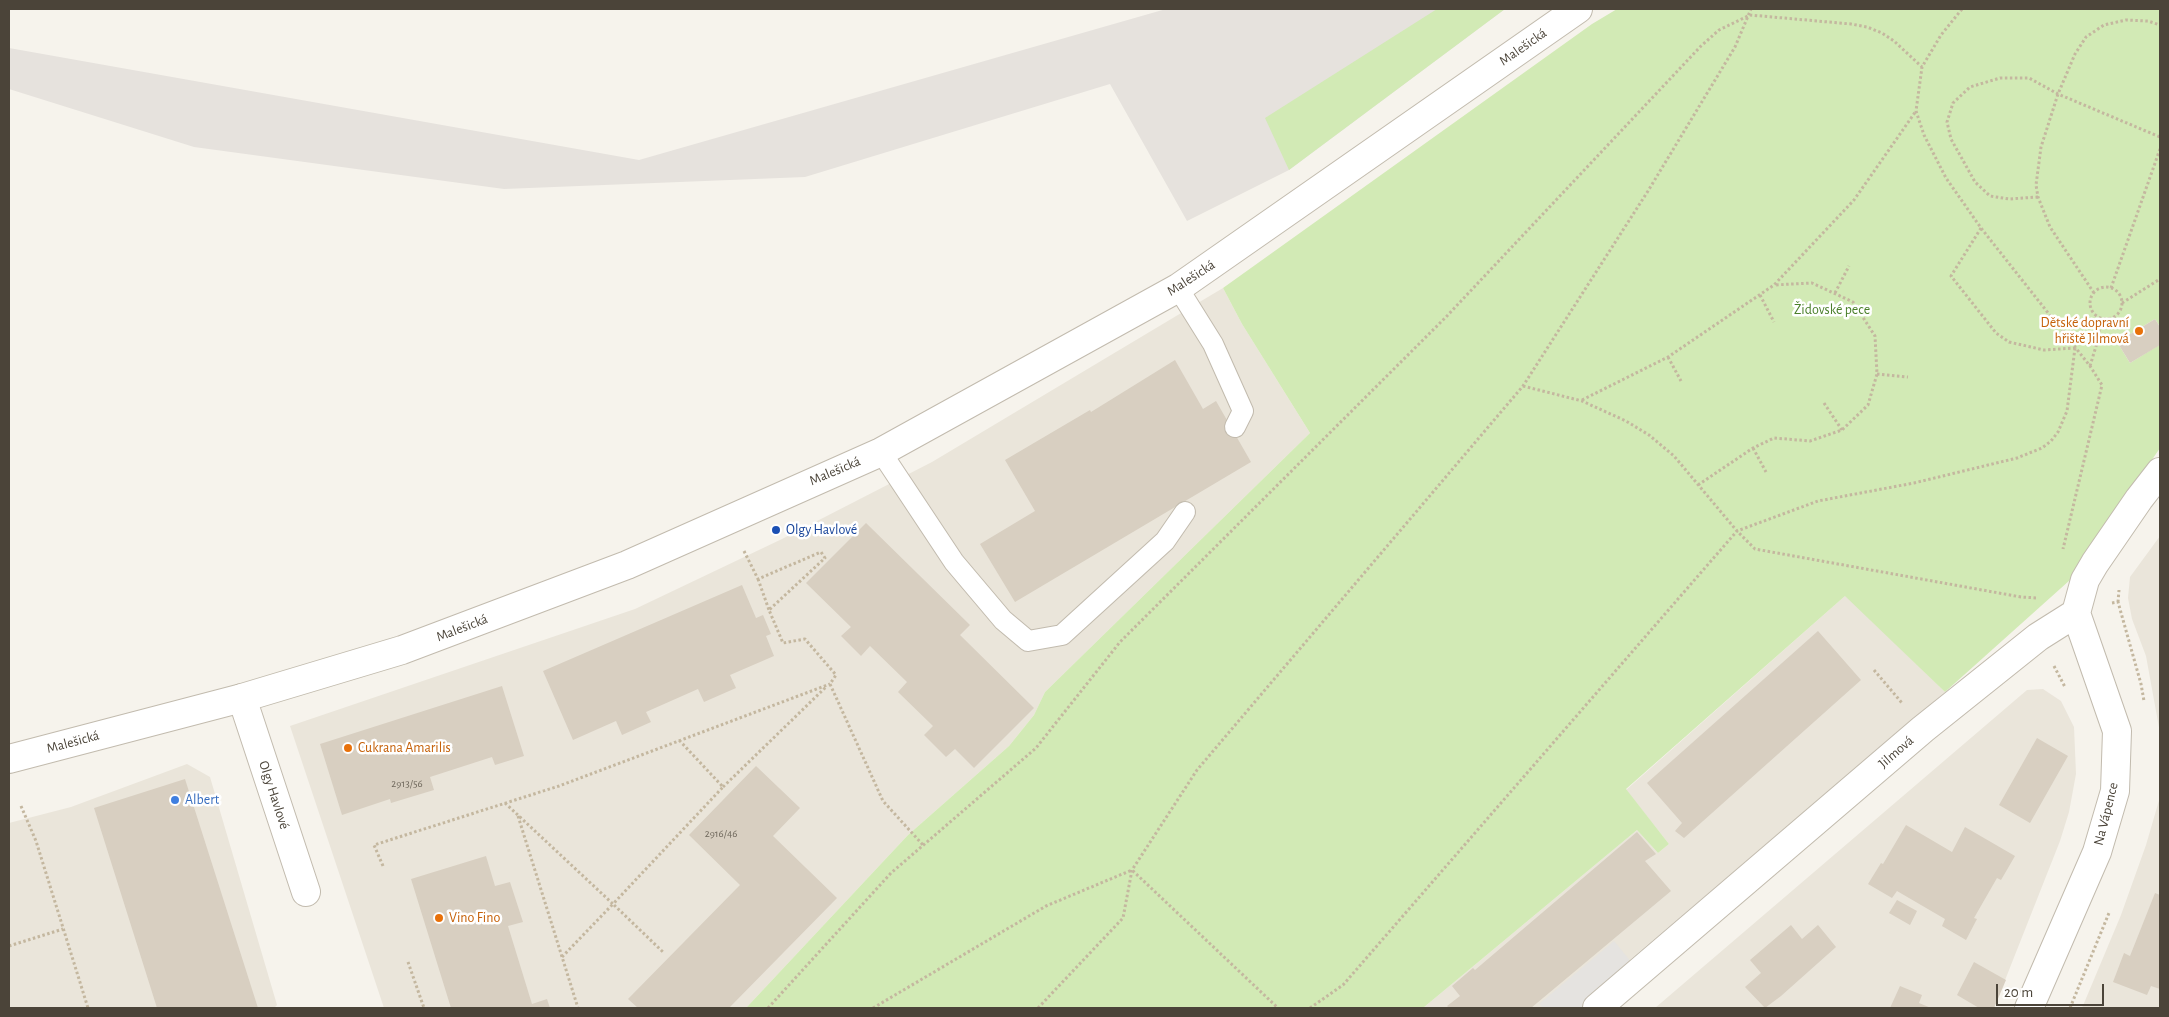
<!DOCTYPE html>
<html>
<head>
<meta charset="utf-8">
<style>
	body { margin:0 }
	#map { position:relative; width:2169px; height:1017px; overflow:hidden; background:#f6f3ec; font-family:"Alegreya Sans",sans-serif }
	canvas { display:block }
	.frame { position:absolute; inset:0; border:10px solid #4b4439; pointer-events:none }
	.scale { position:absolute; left:1996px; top:984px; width:108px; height:22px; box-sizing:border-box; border:2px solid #4b4439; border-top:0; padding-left:6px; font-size:15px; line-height:18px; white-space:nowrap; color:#4b4439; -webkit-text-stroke:4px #fff; paint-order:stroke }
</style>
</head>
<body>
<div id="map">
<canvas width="2169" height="1017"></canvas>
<div class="frame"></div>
<div class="scale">20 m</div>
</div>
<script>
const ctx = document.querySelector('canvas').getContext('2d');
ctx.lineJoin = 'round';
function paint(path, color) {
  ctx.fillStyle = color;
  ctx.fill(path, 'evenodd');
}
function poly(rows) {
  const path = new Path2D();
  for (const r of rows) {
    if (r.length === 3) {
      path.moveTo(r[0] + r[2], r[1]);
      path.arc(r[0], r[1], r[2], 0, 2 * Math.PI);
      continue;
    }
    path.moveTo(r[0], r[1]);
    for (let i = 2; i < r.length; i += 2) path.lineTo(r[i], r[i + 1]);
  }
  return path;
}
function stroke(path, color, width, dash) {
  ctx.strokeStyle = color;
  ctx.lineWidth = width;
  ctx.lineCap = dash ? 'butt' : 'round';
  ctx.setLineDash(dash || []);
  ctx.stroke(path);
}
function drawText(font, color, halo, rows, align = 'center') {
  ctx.font = font + ' "Alegreya Sans",sans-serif';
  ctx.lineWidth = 5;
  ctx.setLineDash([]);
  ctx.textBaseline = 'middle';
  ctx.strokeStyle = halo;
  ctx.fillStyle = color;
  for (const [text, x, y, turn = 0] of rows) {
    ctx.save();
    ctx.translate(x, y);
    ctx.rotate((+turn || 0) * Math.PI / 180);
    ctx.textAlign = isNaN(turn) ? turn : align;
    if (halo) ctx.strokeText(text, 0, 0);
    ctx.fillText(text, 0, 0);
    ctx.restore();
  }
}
const residential = poly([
	[1223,288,1242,324,1310,433,1045,692,1034,715,1009,746,908,835,746,1008,384,1008,290,726,635,609,782,539,932,462],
	[2160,536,2160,733,2146,656,2132,619,2128,598,2130,577],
	[1846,595,1945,692,1573,1008,1423,1008,1637,830,1658,853,1669,844,1626,790],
	[2043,689,2061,701,2074,727,2076,774,2069,812,2060,841,1994,1008,1655,1008,2027,690],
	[187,764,210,777,277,1005,274,1008,9,1008,9,823,71,807],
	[2160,797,2160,1008,2082,1008,2121,915,2146,845]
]);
const industrial = poly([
	[1166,9,1505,9,1289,170,1187,221,1110,84,805,177,504,189,194,147,9,89,9,48,639,160]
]);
const green = poly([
	[1437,9,1505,9,1289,170,1265,118],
	[1617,9,2160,9,2160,327,2155,319,2117,342,2130,363,2159,345,2160,347,2160,448,2070,580,1945,692,1845,596,1626,789,1669,844,1658,853,1637,830,1423,1008,746,1008,908,835,1009,746,1034,715,1045,692,1310,433,1242,324,1223,288,1592,24]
]);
const parking = poly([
	[1614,941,1637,969,1591,1008,1543,1008,1539,1004]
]);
const building = poly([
	[2155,319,2160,327,2160,345,2130,363,2117,342],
	[1175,360,1203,409,1216,401,1251,462,1015,602,980,544,1035,511,1005,460,1090,410,1091,412],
	[866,523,970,625,960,635,1034,708,974,768,955,749,946,757,924,735,933,726,898,692,907,682,870,646,861,656,841,636,851,627,806,583],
	[742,585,756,618,763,615,771,634,766,636,774,656,730,675,736,688,704,702,698,689,646,712,651,722,622,735,616,721,573,740,543,671],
	[1818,631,1861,680,1684,838,1675,831,1682,823,1647,783],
	[502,686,524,756,495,765,492,757,430,777,434,790,391,803,390,799,342,815,320,744],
	[2037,738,2068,756,2030,823,1999,805],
	[756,766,800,808,773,836,837,898,729,1008,638,1008,628,999,740,885,689,835],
	[185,779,258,1008,157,1008,94,808],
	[1906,825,1952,852,1965,827,2015,856,2001,880,1997,878,1974,918,1977,919,1966,940,1942,926,1945,919,1897,891,1892,898,1868,884,1881,863,1883,864],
	[1637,832,1656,854,1645,861,1671,891,1531,1008,1449,1008,1447,1006,1460,996,1452,986,1473,968,1475,970],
	[486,856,495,886,510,882,523,922,508,926,532,1004,547,999,550,1008,451,1008,411,879],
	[2155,893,2160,895,2160,989,2151,986,2147,995,2113,982,2124,953,2130,956],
	[1897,900,1917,911,1910,925,1889,913],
	[1791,925,1802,939,1818,925,1836,947,1781,996,1765,1008,1745,987,1761,973,1750,960],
	[1974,962,2006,980,1994,1008,1979,1008,1957,995],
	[1900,986,1922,995,1919,1003,1931,1008,1890,1008]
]);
const path = poly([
	[1962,9,1941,35,1922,67,1916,111,1924,135,1946,178,1981,228,2090,366,2102,385,2063,549],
	[2038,197,2009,199,1990,196,1975,182,1951,139,1947,122,1953,103,1970,87,2000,78,2029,78,2058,94,2160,137],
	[1981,228,1951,276,1996,333,2009,342,2044,350,2075,348],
	[2106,303,16],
	[2111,288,2160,149],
	[1835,293,1849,266],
	[2094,293,2050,227,2038,197,2036,185,2041,147,2058,94,2075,54,2086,37,2104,25,2126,20,2148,21,2160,25],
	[1760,295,1774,322],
	[2122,303,2160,279],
	[1668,357,1681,381],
	[2090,366,2097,343,2101,318],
	[1877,374,1908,377],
	[1523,386,1582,401,1626,421,1649,435,1674,456,1737,531,1755,549,2021,597,2038,598],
	[1582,400,1668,357,1774,285,1854,200,1916,111],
	[1824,403,1842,430],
	[1753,448,1766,472],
	[1698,485,1753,448,1774,438,1810,441,1842,430,1868,405,1877,374,1875,336,1853,302,1812,283,1774,285],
	[744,551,758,579,821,552,825,558,769,610,783,643,805,639,836,675,830,684,883,801,923,845],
	[758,579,769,610],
	[2118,602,2119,590],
	[2112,603,2118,602,2141,684,2144,701],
	[2054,666,2065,687],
	[1874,670,1902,703],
	[723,787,827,686],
	[505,803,613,904,723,787,679,740],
	[21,806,36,841,88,1008],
	[518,816,578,1008],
	[383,866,374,845,559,786,830,684],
	[9,946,63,929],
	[562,957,613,904,663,952],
	[408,962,424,1008],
	[768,1008,891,873,1036,748,1120,642,1446,317,1701,46,1719,30,1750,15,1851,24,1867,27,1882,33,1894,41,1922,67],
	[873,1008,1046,906,1132,870,1278,1008],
	[1038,1008,1123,918,1132,870,1197,770,1523,386,1648,191,1735,47,1751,9],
	[1310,1008,1343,985,1737,531,1818,501,1914,483,2017,458,2042,448,2051,441,2058,432,2067,411,2075,348],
	[2070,1008,2109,913]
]);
const service = poly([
	[1178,288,1213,344,1243,411,1235,427],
	[881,452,954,562,1003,620,1028,641,1062,635,1165,541,1185,512]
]);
const minor = poly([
	[242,698,306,892],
	[1597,1008,1923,729,2038,637,2076,613,2085,580,2095,563,2139,499,2160,472],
	[2029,1008,2097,852,2115,791,2117,731,2076,613]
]);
const tertiary = poly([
	[9,759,242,698,402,650,627,565,881,452,1178,288,1578,9]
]);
const markers = [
	[2139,331,5,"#e8710a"],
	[776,530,5,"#1a4fb4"],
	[348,748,5,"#e8710a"],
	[175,800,5,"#3f7fe0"],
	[439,918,5,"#e8710a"]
];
const numberNames = [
	["2913/56",407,784],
	["2916/46",721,834]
];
const streetNames = [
	["Malešická",1523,47,-35],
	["Malešická",1191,278,-33],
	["Malešická",835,471,-23],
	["Malešická",462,628,-21],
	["Malešická",73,742,-15],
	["Jilmová",1896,752,-41],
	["Olgy Havlové",274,795,72],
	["Na Vápence",2106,814,-76]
];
const parkNames = [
	["Židovské pece",1832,310]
];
const foodNames = [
	["Dětské dopravní",2129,323,"right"],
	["hřiště Jilmová",2129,339,"right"],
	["Cukrana Amarilis",358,748],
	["Vino Fino",449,918]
];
const transitNames = [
	["Olgy Havlové",786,530]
];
const shopNames = [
	["Albert",185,800]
];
paint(residential, '#eae5da');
paint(industrial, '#e6e2dd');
paint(green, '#d2eab5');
paint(parking, '#e5e3e0');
paint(building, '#d8cfc1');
stroke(service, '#c2bbae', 22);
stroke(minor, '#c2bbae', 30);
stroke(tertiary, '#c2bbae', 30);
stroke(path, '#c4b79f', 3, [2.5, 2.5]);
stroke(service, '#fff', 20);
stroke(minor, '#fff', 28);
stroke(tertiary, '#fff', 28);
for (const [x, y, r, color] of markers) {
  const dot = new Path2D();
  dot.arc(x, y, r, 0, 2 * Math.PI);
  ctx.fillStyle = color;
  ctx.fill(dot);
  stroke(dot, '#fff', 2);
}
drawText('11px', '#6e675b', null, numberNames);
drawText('14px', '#4b4439', '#fff', streetNames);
drawText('14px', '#4a7f2a', '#fff', parkNames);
drawText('14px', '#c56008', '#fff', foodNames, 'left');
drawText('14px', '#164399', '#fff', transitNames, 'left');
drawText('14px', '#366cbe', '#fff', shopNames, 'left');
</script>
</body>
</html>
